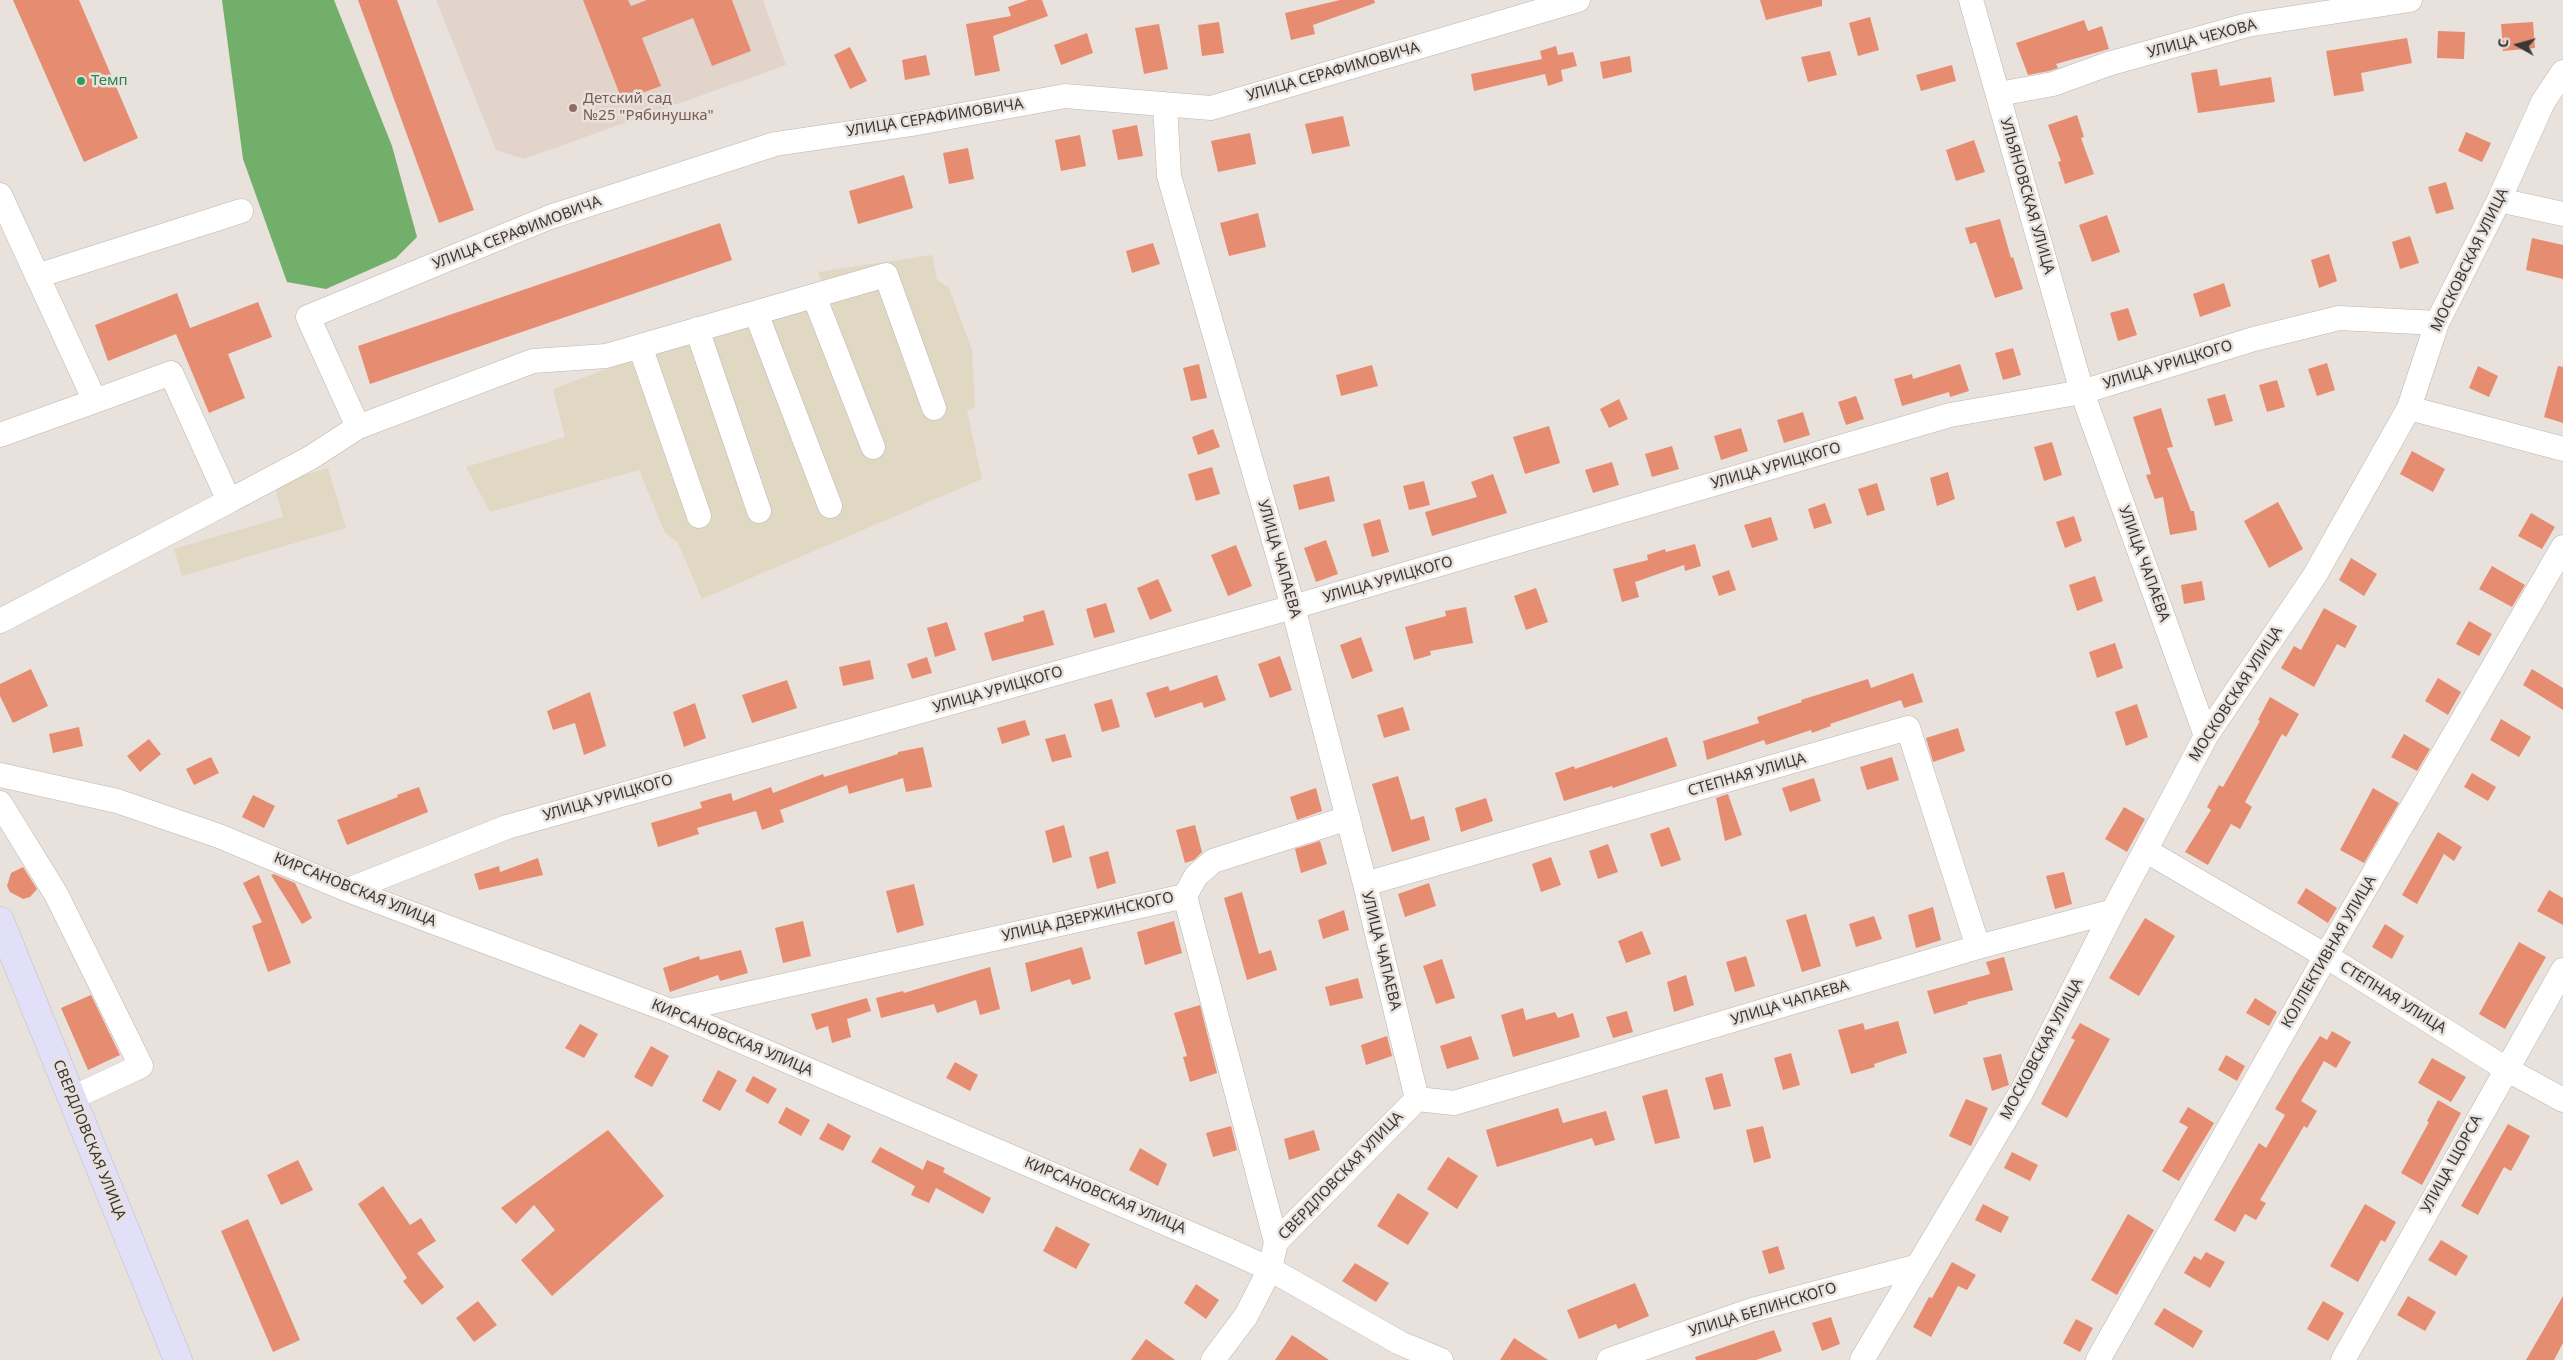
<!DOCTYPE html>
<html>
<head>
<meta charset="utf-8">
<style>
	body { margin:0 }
	#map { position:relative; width:2563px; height:1360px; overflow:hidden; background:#e8e1dc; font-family:"Noto Sans",sans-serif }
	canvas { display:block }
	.north { position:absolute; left:2493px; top:20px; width:50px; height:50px; -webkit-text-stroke:4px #e8e1dc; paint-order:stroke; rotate:277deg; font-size:14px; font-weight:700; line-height:20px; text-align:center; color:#3a3736 }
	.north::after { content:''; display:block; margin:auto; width:18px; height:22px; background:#3a3736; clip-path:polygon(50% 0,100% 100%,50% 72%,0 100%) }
</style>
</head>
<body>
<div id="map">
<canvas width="2563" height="1360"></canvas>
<div class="north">С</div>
</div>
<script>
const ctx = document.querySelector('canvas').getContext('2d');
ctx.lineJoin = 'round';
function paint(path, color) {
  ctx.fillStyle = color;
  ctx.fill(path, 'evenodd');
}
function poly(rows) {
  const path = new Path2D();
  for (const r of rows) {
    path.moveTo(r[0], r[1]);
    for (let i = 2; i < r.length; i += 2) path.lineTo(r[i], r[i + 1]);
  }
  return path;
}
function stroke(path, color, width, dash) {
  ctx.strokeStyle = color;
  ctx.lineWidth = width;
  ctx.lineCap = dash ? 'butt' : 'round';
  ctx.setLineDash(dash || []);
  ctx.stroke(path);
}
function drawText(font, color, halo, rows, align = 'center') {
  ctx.font = font + ' "Noto Sans",sans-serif';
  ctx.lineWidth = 5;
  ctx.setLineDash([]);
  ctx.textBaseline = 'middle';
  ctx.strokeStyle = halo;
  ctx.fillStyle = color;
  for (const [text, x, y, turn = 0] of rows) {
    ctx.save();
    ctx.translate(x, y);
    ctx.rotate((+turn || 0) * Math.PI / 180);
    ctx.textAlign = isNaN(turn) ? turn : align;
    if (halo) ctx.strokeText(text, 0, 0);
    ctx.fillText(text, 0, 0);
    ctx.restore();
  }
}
const built = poly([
	[436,0,763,0,786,65,524,159,496,150]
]);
const industrial = poly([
	[932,255,937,280,949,288,972,350,975,407,967,411,982,479,702,599,678,543,665,533,639,470,490,512,466,467,565,437,553,389,824,288,818,272],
	[328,468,346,528,182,576,174,549,283,517,274,484]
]);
const forest = poly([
	[222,0,334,0,392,146,417,237,396,258,326,289,287,282,243,159]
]);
const building = poly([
	[13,0,79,0,138,138,84,162],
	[358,0,397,0,474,210,439,223],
	[583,0,628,0,631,6,647,0,732,0,751,51,712,66,693,18,642,38,661,86,622,100],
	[1028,0,1042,0,1048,16,993,36,1000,71,975,76,966,24,1011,16,1008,7],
	[1340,0,1374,0,1375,3,1313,25,1315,34,1291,40,1285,13],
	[1760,0,1822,0,1822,6,1766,20],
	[1870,17,1879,50,1858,56,1849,23],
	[2084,20,2088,31,2102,26,2109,49,2056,64,2058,68,2049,71,2028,75,2016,43],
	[1219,22,1224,53,1202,56,1198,25],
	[2533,22,2535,48,2503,51,2501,24],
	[1159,24,1168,69,1144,74,1135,28],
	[2438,31,2465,32,2464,59,2437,58],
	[1087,33,1093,53,1061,65,1054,45],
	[2407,38,2412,63,2361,73,2364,91,2334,96,2326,51],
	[1556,46,1558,55,1573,52,1577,66,1561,70,1563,81,1548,86,1545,74,1474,91,1471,74,1542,59,1540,51],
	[850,47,867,81,850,89,834,55],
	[1830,51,1837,75,1808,82,1801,57],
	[926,55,930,75,905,80,902,60],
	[1630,56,1632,72,1603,79,1600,62],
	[1952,65,1956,81,1921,91,1916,75],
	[2217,69,2220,86,2271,77,2275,102,2198,113,2191,73],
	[2077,115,2084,137,2081,138,2094,174,2065,184,2058,162,2061,161,2048,125],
	[1343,116,1350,146,1312,154,1305,124],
	[1137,125,1143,156,1118,160,1112,130],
	[2466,132,2491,143,2482,162,2458,151],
	[1250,133,1256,164,1218,172,1211,141],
	[1080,135,1086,166,1061,171,1055,140],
	[1974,140,1985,172,1956,181,1946,150],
	[968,148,974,179,949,184,943,153],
	[904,175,913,208,858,224,849,191],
	[2446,182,2454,209,2436,214,2428,187],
	[1258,213,1266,247,1229,256,1220,223],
	[2107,215,2120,252,2092,262,2079,225],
	[2000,219,2011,258,2013,257,2023,289,1995,298,1976,242,1970,244,1965,228],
	[720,223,732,260,370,384,358,346],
	[2410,236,2419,263,2400,269,2392,242],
	[2532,238,2563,245,2563,279,2526,270],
	[1153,243,1160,264,1132,273,1126,251],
	[2329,254,2337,281,2319,288,2311,260],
	[2224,283,2231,306,2200,317,2193,294],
	[177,293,190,328,258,302,272,337,228,354,245,398,209,413,176,334,108,361,95,325],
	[2128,308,2137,335,2118,341,2110,313],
	[2013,348,2021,375,2003,380,1995,353],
	[2327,363,2335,390,2317,396,2308,369],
	[1199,364,1207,398,1191,401,1183,368],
	[1960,364,1969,391,1950,397,1949,392,1902,406,1894,379,1912,374,1913,379],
	[1372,365,1378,386,1341,396,1336,375],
	[2478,366,2498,376,2489,397,2469,388],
	[2558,366,2563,367,2563,423,2544,417],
	[2277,380,2285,407,2267,412,2259,385],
	[2225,394,2233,421,2215,426,2207,399],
	[1856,396,1864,419,1846,425,1838,402],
	[1619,399,1628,419,1609,428,1600,409],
	[2161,408,2173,447,2167,448,2191,511,2194,511,2197,530,2170,535,2163,497,2155,499,2146,475,2151,474,2133,417],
	[1803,412,1810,435,1784,443,1777,420],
	[1549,426,1560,463,1525,474,1513,437],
	[1741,428,1748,451,1721,460,1714,436],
	[1213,429,1220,447,1198,455,1192,437],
	[2052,442,2062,475,2044,481,2034,447],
	[1672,446,1679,469,1652,477,1645,454],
	[2412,451,2445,469,2433,492,2400,474],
	[1612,462,1619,485,1593,493,1585,470],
	[1212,467,1220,494,1196,501,1188,474],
	[1948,472,1955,499,1937,506,1930,478],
	[1493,474,1507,513,1432,536,1425,512,1477,497,1471,482],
	[1329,476,1335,501,1299,510,1293,485],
	[1424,481,1430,505,1409,510,1403,486],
	[1877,483,1885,510,1867,516,1858,489],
	[2278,502,2303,549,2269,568,2244,521],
	[1825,503,1832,523,1814,529,1808,509],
	[2531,513,2555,527,2542,549,2518,536],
	[2074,516,2082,541,2065,548,2056,522],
	[1771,517,1778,540,1752,548,1744,525],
	[1380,519,1389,552,1372,557,1363,524],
	[1326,540,1338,574,1316,582,1304,548],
	[1695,544,1701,566,1685,571,1684,565,1635,582,1639,597,1622,602,1613,569,1648,560,1647,555,1665,549,1666,552],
	[1236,545,1252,586,1228,596,1211,555],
	[2351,558,2377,574,2364,596,2339,580],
	[2492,566,2525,585,2512,607,2479,589],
	[1729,570,1736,590,1719,596,1712,576],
	[2095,576,2103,601,2077,611,2069,585],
	[1158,579,1172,611,1150,620,1137,588],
	[2202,581,2205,600,2184,604,2181,585],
	[1536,588,1548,622,1526,630,1514,596],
	[1106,603,1115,632,1094,638,1086,609],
	[1466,607,1473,643,1430,651,1431,655,1414,660,1405,627,1446,616,1445,611],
	[2324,608,2357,626,2345,648,2337,644,2314,687,2281,668,2294,646,2301,650],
	[1044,610,1054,645,992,661,984,633,1024,621,1023,616],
	[2469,621,2492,634,2479,656,2456,644],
	[947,622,956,650,935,657,927,628],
	[1361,637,1373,671,1352,679,1340,645],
	[2115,643,2123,668,2097,678,2089,652],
	[1280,656,1292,690,1270,698,1258,664],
	[927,657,932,673,912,679,907,664],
	[870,660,874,679,843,686,839,667],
	[31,669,48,706,13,723,0,696,0,684],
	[2532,669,2563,688,2563,710,2523,685],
	[1913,673,1923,702,1904,708,1901,700,1830,724,1831,726,1812,733,1811,730,1766,745,1764,740,1707,760,1703,741,1759,723,1757,717,1802,702,1801,700,1868,679,1871,688],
	[1217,675,1226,700,1204,708,1202,702,1155,718,1146,693,1168,686,1170,691],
	[2438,678,2461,692,2448,715,2425,701],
	[787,680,797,708,752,723,742,695],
	[590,692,606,746,584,755,575,723,553,730,547,711],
	[2270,697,2299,714,2286,737,2282,734,2245,802,2252,807,2240,829,2231,824,2208,865,2185,852,2211,810,2207,807,2219,785,2223,787,2260,721,2258,720],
	[1112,699,1120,727,1102,732,1094,704],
	[695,703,706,738,684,747,673,712],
	[2137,704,2148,737,2126,746,2115,712],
	[1403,707,1410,730,1384,738,1377,715],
	[2501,719,2531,737,2519,757,2490,740],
	[1025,720,1030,735,1002,744,997,728],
	[79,727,83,746,53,753,49,734],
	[1958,728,1965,751,1933,762,1926,738],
	[1065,734,1072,757,1052,762,1045,739],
	[2404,734,2430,749,2417,771,2391,757],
	[1667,737,1677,766,1613,788,1612,786,1564,801,1555,773,1574,766,1575,769],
	[149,739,161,754,140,772,127,756],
	[923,747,932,787,906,792,903,778,849,794,847,785,780,810,784,822,762,830,756,811,697,828,699,834,658,847,651,823,702,808,700,802,731,793,733,801,771,787,773,793,823,774,824,777,898,754,898,752],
	[211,757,219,773,194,785,186,769],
	[1892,757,1899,780,1867,790,1860,767],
	[2472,773,2496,787,2488,801,2464,787],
	[1398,776,1411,820,1424,816,1430,840,1392,852,1372,784],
	[1814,778,1821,801,1790,812,1782,788],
	[419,787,428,812,347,845,337,820,398,797,397,795],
	[1316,788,1322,811,1297,820,1290,797],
	[2373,788,2399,803,2364,863,2340,850],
	[1728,794,1742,835,1725,841,1716,798],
	[253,795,275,806,264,828,242,817],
	[1486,798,1493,821,1461,832,1455,808],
	[2124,807,2145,819,2127,852,2105,839],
	[1064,825,1072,857,1053,863,1045,831],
	[1195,825,1202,852,1194,860,1185,863,1176,830],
	[1669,827,1681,860,1661,867,1650,834],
	[2438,832,2462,847,2454,861,2444,854,2417,904,2402,895],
	[1320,841,1327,864,1301,873,1295,849],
	[1608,844,1618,872,1598,879,1589,851],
	[1108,851,1116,883,1097,889,1089,857],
	[1551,857,1561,885,1541,892,1532,864],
	[538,858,543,875,479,890,474,874,499,866,500,872],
	[23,867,37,889,30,897,23,899,10,892,7,886,11,873],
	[2064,872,2072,904,2055,909,2046,876],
	[274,874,295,883,312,918,302,924,271,875],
	[259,875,291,963,268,972,252,926,262,922,243,883],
	[1429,883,1436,906,1405,917,1398,894],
	[914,884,924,925,897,933,886,891],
	[2306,888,2337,908,2328,923,2297,903],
	[2549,890,2563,898,2563,925,2537,911],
	[1242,892,1259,954,1271,950,1277,970,1247,980,1224,898],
	[1933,907,1941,940,1916,948,1908,915],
	[1344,910,1349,930,1323,939,1318,920],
	[1806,914,1821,966,1802,972,1786,920],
	[1874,916,1882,939,1856,947,1849,924],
	[2145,918,2175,936,2139,996,2109,978],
	[803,921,811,956,783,963,775,928],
	[1174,921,1182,953,1145,965,1137,932],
	[2385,924,2404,936,2392,959,2372,947],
	[1642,931,1651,954,1626,963,1618,941],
	[2519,942,2546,957,2505,1029,2479,1014],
	[1082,947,1091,979,1072,985,1070,979,1031,992,1025,963],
	[741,950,748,973,720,981,718,975,670,992,663,968,699,956,700,960],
	[1746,956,1755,986,1735,992,1726,962],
	[2004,957,2013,990,1967,1002,1968,1004,1934,1014,1927,991,1990,974,1986,962],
	[1442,959,1455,998,1436,1004,1423,966],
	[990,967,1000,1009,980,1015,976,1000,937,1013,934,1004,881,1018,876,998,903,991,904,993],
	[1686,975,1694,1005,1674,1012,1667,982],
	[1358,978,1363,998,1330,1006,1325,987],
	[91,995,120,1055,88,1070,61,1008],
	[867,998,871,1011,847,1019,851,1037,832,1043,828,1026,816,1030,811,1014],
	[2255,998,2277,1012,2269,1026,2246,1013],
	[1200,1005,1217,1073,1190,1082,1183,1057,1187,1056,1174,1013],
	[1523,1008,1526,1020,1555,1012,1558,1018,1573,1013,1580,1037,1513,1057,1501,1015],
	[1627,1011,1633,1032,1613,1038,1606,1017],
	[1898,1021,1907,1053,1874,1064,1875,1067,1851,1074,1838,1030,1863,1023,1865,1030],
	[2080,1023,2110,1039,2067,1118,2041,1104,2075,1040,2071,1038],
	[580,1024,598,1034,584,1058,565,1048],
	[2332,1031,2351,1042,2336,1068,2324,1061,2301,1101,2317,1111,2307,1128,2304,1126,2260,1200,2266,1203,2256,1220,2245,1214,2235,1232,2214,1220,2259,1143,2266,1148,2285,1115,2275,1109,2298,1070,2320,1036,2327,1040],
	[1387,1036,1392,1056,1366,1065,1361,1045],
	[1471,1036,1479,1059,1447,1069,1440,1046],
	[651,1046,669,1056,652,1087,634,1077],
	[1791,1053,1800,1085,1783,1090,1774,1058],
	[2001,1054,2009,1085,1992,1091,1983,1058],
	[2226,1055,2245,1066,2237,1081,2218,1070],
	[2432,1058,2466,1077,2451,1102,2418,1083],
	[955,1062,978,1075,970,1091,946,1078],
	[718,1070,737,1080,720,1111,702,1101],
	[1722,1073,1731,1106,1714,1110,1705,1078],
	[753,1076,777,1089,768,1104,745,1091],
	[1667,1089,1680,1138,1655,1144,1642,1096],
	[1966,1099,1988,1108,1971,1146,1949,1136],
	[2438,1100,2461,1113,2422,1185,2401,1173,2429,1122,2427,1121],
	[786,1107,810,1120,801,1136,778,1123],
	[2188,1107,2214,1123,2179,1181,2162,1171,2188,1127,2179,1122],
	[1558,1108,1563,1123,1606,1111,1615,1140,1595,1146,1592,1138,1497,1167,1486,1130],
	[828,1123,851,1136,843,1151,819,1139],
	[2508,1124,2530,1136,2511,1171,2504,1167,2478,1215,2461,1206],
	[1231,1126,1237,1150,1213,1157,1206,1133],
	[1763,1126,1771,1158,1754,1163,1746,1130],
	[608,1130,664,1196,552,1296,521,1260,555,1230,534,1205,516,1224,501,1208],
	[1314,1130,1320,1150,1289,1160,1284,1139],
	[880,1147,923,1170,927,1160,945,1168,943,1172,991,1198,983,1214,936,1188,929,1203,911,1195,915,1186,871,1162],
	[1140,1148,1167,1164,1158,1186,1129,1170],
	[2012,1152,2038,1165,2030,1181,2004,1168],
	[1448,1157,1478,1176,1457,1209,1427,1189],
	[298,1160,313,1190,281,1205,267,1175],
	[383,1186,410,1225,421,1218,436,1241,417,1253,444,1287,422,1305,403,1281,407,1278,358,1204],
	[1398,1193,1429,1213,1408,1245,1377,1226],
	[1983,1204,2009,1217,2001,1233,1975,1220],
	[2365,1204,2396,1222,2385,1242,2381,1240,2358,1282,2330,1266],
	[2128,1214,2154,1230,2117,1295,2091,1280],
	[248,1219,300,1340,273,1352,221,1231],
	[1056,1226,1090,1244,1076,1269,1043,1251],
	[2441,1240,2468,1256,2456,1276,2428,1260],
	[1778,1246,1785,1269,1769,1274,1762,1251],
	[2206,1252,2225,1262,2210,1288,2184,1273,2194,1256,2201,1260],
	[1952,1262,1976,1275,1967,1290,1958,1286,1931,1337,1913,1327,1929,1297,1932,1298],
	[1355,1263,1389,1283,1376,1302,1342,1281],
	[1635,1283,1649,1316,1618,1329,1616,1324,1579,1339,1567,1310],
	[1196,1284,1219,1300,1206,1319,1184,1303],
	[2408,1296,2436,1312,2425,1331,2397,1315],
	[2563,1296,2563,1343,2554,1360,2526,1360],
	[478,1301,497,1325,474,1342,456,1318],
	[2323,1301,2344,1313,2328,1341,2307,1329],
	[2164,1308,2203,1331,2193,1348,2154,1324],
	[1831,1317,1840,1344,1822,1351,1812,1323],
	[2076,1319,2093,1328,2080,1352,2063,1343],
	[1774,1330,1782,1351,1756,1360,1696,1360,1695,1357],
	[1292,1335,1329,1360,1275,1360],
	[1514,1338,1548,1360,1500,1360],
	[1146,1339,1175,1360,1131,1360]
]);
const minor = poly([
	[1971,0,2082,392,2206,736],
	[1999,94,2053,84,2108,64,2247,25,2410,0],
	[1165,104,1169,176,1293,607,1365,884,1417,1099],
	[0,195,95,401,171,373,229,501,310,458,358,427,533,361,606,356,886,275,934,408],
	[2499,200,2563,214],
	[37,276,241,211],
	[814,296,873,447],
	[756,313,830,506],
	[697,329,759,511],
	[640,346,699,516],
	[2409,408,2563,449],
	[358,427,308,317,550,217,775,144,912,124,1065,96,1211,108,1578,0],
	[0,435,95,401],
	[0,621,229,501],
	[0,775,117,801,219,836,348,890,671,1011,1228,1250,1270,1269,1400,1343,1441,1360],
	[0,803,56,894,141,1066,72,1098],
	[2145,850,2326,956,2506,1069,2563,1100],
	[1365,884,1908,728,1978,947],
	[348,890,507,827,1293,607,1950,415,2082,392,2254,339,2339,318,2437,323],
	[1185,896,1196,876,1213,861,1348,818],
	[671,1011,1185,896,1276,1242],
	[1417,1099,1454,1103,1978,947,2113,911],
	[1213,1360,1246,1316,1270,1269,1276,1242,1417,1099],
	[1609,1360,1752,1310,1918,1266],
	[1862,1360,2022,1091,2113,911,2206,736,2315,575,2409,408,2437,323,2499,200,2543,102,2563,72],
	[2098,1360,2326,956,2563,547],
	[2343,1360,2563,970]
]);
const major = poly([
	[0,921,178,1360]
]);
const markers = [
	[81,81,5,"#2e9e5b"],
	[573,108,5,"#8d6e63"]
];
const streetNames = [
	["УЛИЦА ЧЕХОВА",2202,39,-15],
	["УЛИЦА СЕРАФИМОВИЧА",1333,72,-16],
	["УЛИЦА СЕРАФИМОВИЧА",935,118,-9],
	["УЛЬЯНОВСКАЯ УЛИЦА",2027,196,74],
	["УЛИЦА СЕРАФИМОВИЧА",517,233,-21],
	["МОСКОВСКАЯ УЛИЦА",2470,260,-64],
	["УЛИЦА УРИЦКОГО",2168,365,-17],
	["УЛИЦА УРИЦКОГО",1776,466,-16],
	["УЛИЦА ЧАПАЕВА",1279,559,74],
	["УЛИЦА ЧАПАЕВА",2144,564,70],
	["УЛИЦА УРИЦКОГО",1388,580,-16],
	["УЛИЦА УРИЦКОГО",998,690,-16],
	["МОСКОВСКАЯ УЛИЦА",2236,694,-57],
	["СТЕПНАЯ УЛИЦА",1747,775,-16],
	["УЛИЦА УРИЦКОГО",608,798,-16],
	["КИРСАНОВСКАЯ УЛИЦА",355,890,22],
	["УЛИЦА ДЗЕРЖИНСКОГО",1088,917,-13],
	["УЛИЦА ЧАПАЕВА",1381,951,76],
	["КОЛЛЕКТИВНАЯ УЛИЦА",2329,952,-60],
	["СТЕПНАЯ УЛИЦА",2393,998,32],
	["УЛИЦА ЧАПАЕВА",1790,1003,-17],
	["КИРСАНОВСКАЯ УЛИЦА",732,1038,23],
	["МОСКОВСКАЯ УЛИЦА",2042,1049,-62],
	["СВЕРДЛОВСКАЯ УЛИЦА",89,1140,68],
	["УЛИЦА ЩОРСА",2452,1164,-61],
	["СВЕРДЛОВСКАЯ УЛИЦА",1341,1176,-46],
	["КИРСАНОВСКАЯ УЛИЦА",1105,1196,23],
	["УЛИЦА БЕЛИНСКОГО",1763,1310,-17]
];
const leisureNames = [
	["Темп",91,81]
];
const educationNames = [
	["Детский сад",583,99],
	["№25 \"Рябинушка\"",583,116]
];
paint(built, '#e2d4cb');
paint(industrial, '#e1d8c3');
paint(forest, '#71af6b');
paint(building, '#e68d71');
stroke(minor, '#bcb5b1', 25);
stroke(major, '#c0bfbf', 29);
stroke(minor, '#fff', 24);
stroke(major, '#e2dff9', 28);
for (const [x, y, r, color] of markers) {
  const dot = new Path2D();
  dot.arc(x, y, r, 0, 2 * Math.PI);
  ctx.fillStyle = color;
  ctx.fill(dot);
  stroke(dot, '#e8e1dc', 2);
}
drawText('15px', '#3a3736', '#e8e1dc', streetNames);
drawText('15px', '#27864d', '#e8e1dc', leisureNames, 'left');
drawText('15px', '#785e54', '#e8e1dc', educationNames, 'left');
</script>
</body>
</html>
